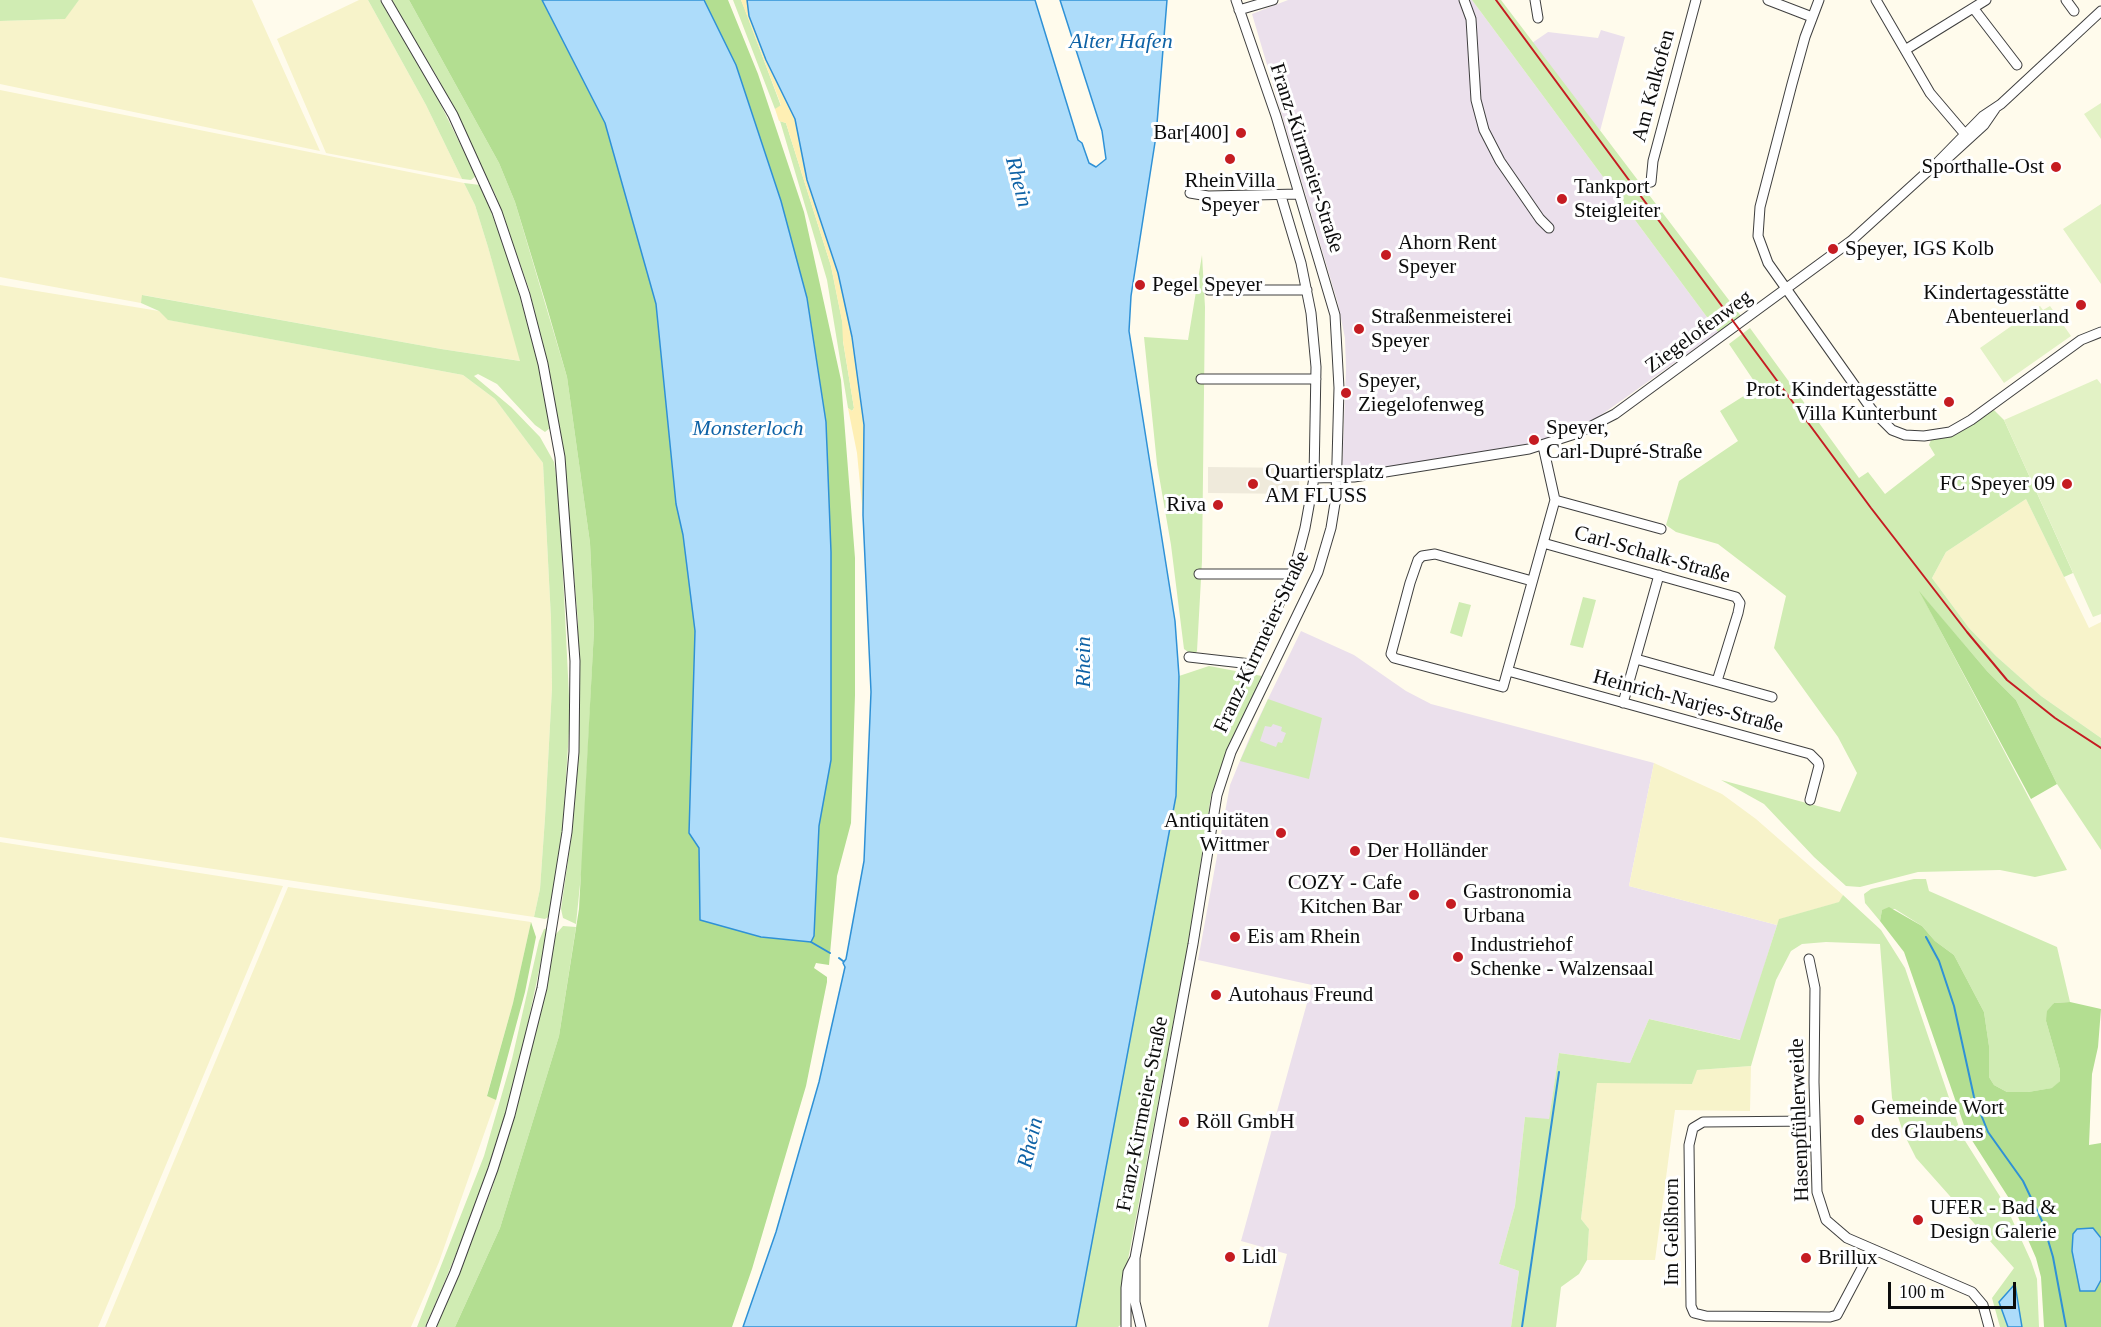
<!DOCTYPE html>
<html>
<head>
<meta charset="utf-8">
<style>
	body { margin:0 }
	#map { position:relative; width:2101px; height:1327px; overflow:hidden; background:#fffbec; font-family:"Times New Roman",serif }
	canvas { display:block }
	.scale { position:absolute; left:1888px; top:1282px; width:128px; height:27px; box-sizing:border-box; border:3px solid #0c0c0c; border-top:0; padding-left:8px; font-size:18px; line-height:21px; white-space:nowrap; color:#0c0c0c; -webkit-text-stroke:4px #fff; paint-order:stroke }
</style>
</head>
<body>
<div id="map">
<canvas width="2101" height="1327"></canvas>
<div class="scale">100 m</div>
</div>
<script>
const ctx = document.querySelector('canvas').getContext('2d');
ctx.lineJoin = 'round';
function paint(path, color) {
  ctx.fillStyle = color;
  ctx.fill(path, 'evenodd');
}
function poly(rows) {
  const path = new Path2D();
  for (const r of rows) {
    path.moveTo(r[0], r[1]);
    for (let i = 2; i < r.length; i += 2) path.lineTo(r[i], r[i + 1]);
  }
  return path;
}
function stroke(path, color, width, dash) {
  ctx.strokeStyle = color;
  ctx.lineWidth = width;
  ctx.lineCap = dash ? 'butt' : 'round';
  ctx.setLineDash(dash || []);
  ctx.stroke(path);
}
function drawText(font, color, halo, rows, align = 'center') {
  ctx.font = font + ' "Times New Roman",serif';
  ctx.lineWidth = 6;
  ctx.setLineDash([]);
  ctx.textBaseline = 'middle';
  ctx.strokeStyle = halo;
  ctx.fillStyle = color;
  for (const [text, x, y, turn = 0] of rows) {
    ctx.save();
    ctx.translate(x, y);
    ctx.rotate((+turn || 0) * Math.PI / 180);
    ctx.textAlign = isNaN(turn) ? turn : align;
    if (halo) ctx.strokeText(text, 0, 0);
    ctx.fillText(text, 0, 0);
    ctx.restore();
  }
}
const industrial = poly([
	[1288,0,1472,0,1718,332,1594,420,1549,440,1411,464,1342,471,1346,369,1345,338,1338,304,1252,14],
	[1601,30,1625,37,1600,131,1532,43,1548,32,1598,38],
	[1301,631,1354,655,1406,691,1431,704,1654,763,1629,886,1777,925,1741,1040,1649,1019,1630,1063,1559,1053,1549,1120,1525,1117,1515,1206,1499,1264,1519,1271,1511,1327,1268,1327,1287,1254,1241,1241,1312,985,1198,960,1230,785,1251,734]
]);
const farmland = poly([
	[79,0,252,0,320,151,0,84,0,21,64,19],
	[359,0,368,0,426,105,462,179,326,153,277,39],
	[0,90,464,183,475,205,488,247,521,361,441,349,143,295,141,303,0,277],
	[0,285,159,311,169,320,463,375,495,399,543,463,551,619,552,688,545,818,540,889,534,917,0,837],
	[2026,499,2089,628,2101,622,2101,738,2041,696,1996,656,1969,628,1932,578,1946,552],
	[1654,763,1722,794,1756,819,1843,895,1840,902,1780,919,1777,925,1629,886],
	[0,842,283,886,98,1327,0,1327],
	[288,887,531,922,513,1003,487,1095,496,1100,439,1262,411,1327,105,1327],
	[1751,1066,1750,1111,1675,1110,1655,1260,1587,1260,1589,1229,1581,1219,1597,1082,1692,1084,1696,1070]
]);
const green = poly([
	[0,0,79,0,65,19,0,21],
	[368,0,380,0,434,91,476,176,471,180,462,179,426,105],
	[391,0,409,0,499,163,515,202,567,377,590,543,594,630,582,865,576,924,563,918,561,909,572,833,578,760,578,622,564,457,548,365,529,289,496,196,439,80],
	[733,0,741,0,744,7,781,106,779,108,775,109],
	[1472,0,1501,0,1741,316,1718,332],
	[780,121,786,123,790,136,831,266,844,330,843,341,854,408,852,411,848,408,827,280],
	[464,183,480,185,483,190,513,271,541,375,550,428,545,432,535,425,497,384,478,374,474,376,511,407,540,437,554,462,559,495,570,716,562,838,550,916,545,919,534,917,540,889,545,818,552,688,551,619,543,463,495,399,463,375,168,320,159,311,141,303,142,295,441,349,520,361,488,247,475,205],
	[1202,255,1205,307,1202,561,1197,651,1194,656,1184,649,1171,545,1157,464,1144,337,1188,340],
	[1750,328,1859,478,1868,472,1885,494,1935,455,1929,445,1931,440,1961,431,1994,410,2004,420,2073,573,2064,577,2026,499,1946,552,1932,578,1969,628,1996,656,2041,696,2101,738,2101,850,2057,784,2016,700,1987,671,1921,594,2067,870,2035,877,2000,870,1918,872,1860,887,1846,886,1814,857,1764,804,1721,780,1840,812,1857,773,1838,737,1774,648,1786,596,1718,544,1676,532,1666,525,1679,481,1738,441,1720,411,1758,387,1729,344],
	[1583,597,1596,600,1583,648,1570,645],
	[1459,602,1471,605,1462,637,1450,633],
	[1209,666,1262,676,1227,750,1211,796,1188,945,1126,1270,1124,1322,1118,1327,1076,1327,1176,796,1179,676],
	[1268,699,1322,718,1309,779,1240,761],
	[1273,724,1282,727,1281,731,1286,733,1282,743,1278,742,1276,747,1260,741,1265,726,1271,727],
	[1914,879,1926,879,1929,891,2057,947,2070,1002,2054,1003,2046,1021,2060,1070,2060,1081,2053,1088,2028,1092,2007,1092,1994,1085,1989,1077,1989,1046,1984,1012,1954,955,1935,941,1922,926,1895,909,1882,910,1880,921,1865,903,1864,894,1871,889],
	[1843,895,1881,930,1905,968,1962,1136,2006,1206,2031,1261,2037,1279,2039,1327,2000,1327,1992,1298,2014,1268,1916,1158,1903,1132,1892,1098,1880,944,1826,942,1802,944,1791,951,1776,980,1751,1066,1697,1070,1692,1084,1597,1083,1581,1219,1589,1229,1587,1260,1579,1274,1561,1287,1556,1327,1511,1327,1519,1271,1499,1264,1515,1206,1525,1117,1549,1119,1559,1053,1630,1063,1649,1019,1740,1040,1779,919,1839,902],
	[563,926,576,927,559,1036,500,1228,455,1327,436,1327,492,1189,522,1087,556,934],
	[548,928,512,1098,476,1205,442,1288,425,1327,417,1327,484,1156,512,1059,539,941,544,929]
]);
const forest = poly([
	[409,0,542,0,605,123,656,304,676,504,683,535,695,631,689,833,699,848,700,919,761,937,811,942,814,936,819,826,831,760,831,552,826,422,807,298,781,201,736,65,704,0,728,0,758,74,804,212,841,380,855,558,855,695,851,823,837,876,829,965,816,963,814,968,827,977,827,982,806,1086,752,1269,732,1327,455,1327,500,1228,559,1036,579,909,594,630,590,543,567,377,546,304,515,202,499,163],
	[1919,591,1987,671,2016,700,2057,784,2031,799],
	[1889,907,1922,926,1935,941,1954,955,1984,1012,1989,1046,1989,1077,1994,1085,2007,1092,2028,1092,2052,1088,2060,1081,2060,1070,2046,1021,2047,1011,2054,1003,2070,1002,2101,1009,2098,1047,2092,1074,2089,1145,2101,1143,2101,1327,2044,1327,2041,1277,2036,1258,2012,1203,1966,1131,1904,952,1880,921,1882,910],
	[2073,1234,2101,1238,2101,1280,2080,1291,2072,1251],
	[531,922,536,937,525,992,496,1100,487,1096,513,1003]
]);
const sand = poly([
	[741,0,747,0,749,16,795,119,807,180,838,274,852,337,864,425,863,515,857,453,848,408,852,411,854,408,843,341,842,321,831,266,790,136,786,123,779,121,775,109,781,105]
]);
const pitch = poly([
	[2101,103,2101,139,2084,114],
	[2101,204,2101,284,2063,229],
	[2040,306,2043,310,2050,306,2071,336,2004,383,1980,348],
	[2097,379,2101,384,2101,614,2093,617,2004,420]
]);
const plaza = poly([
	[1208,467,1299,468,1299,494,1208,493]
]);
const water = poly([
	[542,0,704,0,736,65,781,201,807,298,826,422,831,552,831,760,819,826,814,936,811,942,761,937,700,920,699,848,689,833,695,631,683,535,676,504,656,304,605,123,542,0],
	[747,0,1035,0,1078,140,1082,143,1089,163,1096,167,1106,159,1102,131,1060,0,1167,0,1156,136,1131,296,1129,331,1175,621,1179,676,1176,796,1076,1327,743,1327,776,1232,819,1082,845,967,843,963,846,959,864,861,871,692,863,515,864,425,852,337,838,273,807,180,795,119,766,60,749,16,747,0],
	[2093,1228,2101,1238,2101,1280,2095,1291,2080,1291,2072,1251,2073,1234,2077,1229,2093,1228],
	[2015,1284,2022,1327,2008,1327,1999,1302,2015,1284]
]);
const stream = poly([
	[1926,937,1939,961,1954,1006,1974,1097,1988,1132,2023,1181,2043,1223,2053,1257,2066,1327],
	[811,942,830,953],
	[839,958,843,961],
	[1522,1327,1559,1072]
]);
const minor = poly([
	[386,0,453,115,497,212,525,295,543,364,560,457,575,661,574,752,567,832,542,988,510,1115,493,1169,455,1272,431,1327],
	[1464,0,1471,19,1476,100,1484,130,1500,161,1540,219,1549,228],
	[1535,0,1538,18],
	[1768,0,1812,17],
	[1819,0,1805,37,1792,84,1760,207,1758,236,1768,263,1872,410,1892,430,1905,435,1924,436,1950,432,1971,420,2081,340,2101,332],
	[1876,0,1930,93,1964,133],
	[2066,0,2074,11],
	[1974,9,2017,65],
	[1239,10,1273,0],
	[1905,50,1986,0],
	[1949,157,1984,125,1995,109],
	[1651,182,1653,161,1696,0],
	[1190,193,1208,196,1299,194],
	[1281,196,1301,263,1311,313,1316,367,1314,478],
	[1209,290,1307,290],
	[1201,379,1316,379],
	[1555,500,1661,529],
	[1543,543,1736,597,1740,603,1738,613,1717,681],
	[1199,574,1293,574],
	[1532,581,1435,554,1422,556,1418,560,1410,583,1391,654,1394,658,1503,687,1555,500,1543,446],
	[1189,657,1251,664,1293,574,1305,528,1314,478,1354,477,1529,449,1578,433,1615,414,1851,241,1938,162,1983,116,2001,104,2101,11],
	[1636,659,1772,697],
	[1508,671,1810,754,1818,762,1819,766,1810,800],
	[1623,703,1659,575],
	[1809,959,1815,988,1814,1082,1817,1192,1826,1220,1847,1238,1972,1292,1983,1305,1989,1327],
	[1814,1121,1703,1122,1693,1128,1689,1145,1691,1306,1694,1313,1706,1316,1830,1317,1837,1315,1872,1249],
	[1126,1327,1126,1288,1128,1272,1135,1258],
	[1141,1327,1135,1302,1135,1258,1193,944,1217,795,1231,752,1318,572,1331,528,1336,497,1339,388,1335,315,1276,116,1236,0]
]);
const rail = poly([
	[1496,0,1871,508,1967,632,2007,680,2055,718,2101,748]
]);
const markers = [
	[1241,133,6,"#c51c22"],
	[1230,159,6,"#c51c22"],
	[2056,167,6,"#c51c22"],
	[1562,199,6,"#c51c22"],
	[1833,249,6,"#c51c22"],
	[1386,255,6,"#c51c22"],
	[1140,285,6,"#c51c22"],
	[2081,305,6,"#c51c22"],
	[1359,329,6,"#c51c22"],
	[1346,393,6,"#c51c22"],
	[1949,402,6,"#c51c22"],
	[1534,440,6,"#c51c22"],
	[1253,484,6,"#c51c22"],
	[2067,484,6,"#c51c22"],
	[1218,505,6,"#c51c22"],
	[1281,833,6,"#c51c22"],
	[1355,851,6,"#c51c22"],
	[1414,895,6,"#c51c22"],
	[1451,904,6,"#c51c22"],
	[1235,937,6,"#c51c22"],
	[1458,957,6,"#c51c22"],
	[1216,995,6,"#c51c22"],
	[1859,1120,6,"#c51c22"],
	[1184,1122,6,"#c51c22"],
	[1918,1220,6,"#c51c22"],
	[1230,1257,6,"#c51c22"],
	[1806,1258,6,"#c51c22"]
];
const streetNames = [
	["Am Kalkofen",1654,86,-75],
	["Franz-Kirrmeier-Straße",1306,158,72],
	["Ziegelofenweg",1699,332,-36],
	["Carl-Schalk-Straße",1652,555,16],
	["Franz-Kirrmeier-Straße",1262,642,-65],
	["Heinrich-Narjes-Straße",1688,702,15],
	["Franz-Kirrmeier-Straße",1143,1114,-79],
	["Hasenpfühlerweide",1800,1120,-92],
	["Im Geißhorn",1672,1232,-90]
];
const poiNames = [
	["Bar[400]",1229,133,"right"],
	["Sporthalle-Ost",2044,167,"right"],
	["RheinVilla",1230,181,"center"],
	["Speyer",1230,205,"center"],
	["Tankport",1574,187],
	["Steigleiter",1574,211],
	["Ahorn Rent",1398,243],
	["Speyer",1398,267],
	["Speyer, IGS Kolb",1845,249],
	["Pegel Speyer",1152,285],
	["Kindertagesstätte",2069,293,"right"],
	["Abenteuerland",2069,317,"right"],
	["Straßenmeisterei",1371,317],
	["Speyer",1371,341],
	["Speyer,",1358,381],
	["Ziegelofenweg",1358,405],
	["Prot. Kindertagesstätte",1937,390,"right"],
	["Villa Kunterbunt",1937,414,"right"],
	["Speyer,",1546,428],
	["Carl-Dupré-Straße",1546,452],
	["Quartiersplatz",1265,472],
	["AM FLUSS",1265,496],
	["FC Speyer 09",2055,484,"right"],
	["Riva",1206,505,"right"],
	["Antiquitäten",1269,821,"right"],
	["Wittmer",1269,845,"right"],
	["Der Holländer",1367,851],
	["COZY - Cafe",1402,883,"right"],
	["Kitchen Bar",1402,907,"right"],
	["Gastronomia",1463,892],
	["Urbana",1463,916],
	["Eis am Rhein",1247,937],
	["Industriehof",1470,945],
	["Schenke - Walzensaal",1470,969],
	["Autohaus Freund",1228,995],
	["Gemeinde Wort",1871,1108],
	["des Glaubens",1871,1132],
	["Röll GmbH",1196,1122],
	["UFER - Bad &",1930,1208],
	["Design Galerie",1930,1232],
	["Lidl",1242,1257],
	["Brillux",1818,1258]
];
const waterNames = [
	["Alter Hafen",1121,42],
	["Rhein",1018,182,75],
	["Monsterloch",748,429],
	["Rhein",1084,662,-90],
	["Rhein",1031,1143,-77]
];
paint(industrial, '#ebe0ec');
paint(farmland, '#f7f3ca');
paint(green, '#d0ecb3');
paint(forest, '#b3de91');
paint(sand, '#feefb4');
paint(pitch, '#e2f2c5');
paint(plaza, '#efeadb');
paint(water, '#addcfa');
stroke(water, '#2f91d6', 1.5);
stroke(stream, '#2f91d6', 2);
stroke(minor, '#3f3f3f', 11);
stroke(minor, '#fff', 9);
stroke(rail, '#c51c22', 2);
for (const [x, y, r, color] of markers) {
  const dot = new Path2D();
  dot.arc(x, y, r, 0, 2 * Math.PI);
  ctx.fillStyle = color;
  ctx.fill(dot);
  stroke(dot, '#fff', 2);
}
drawText('21px', '#0c0c0c', '#fff', streetNames);
drawText('21px', '#0c0c0c', '#fff', poiNames, 'left');
drawText('italic 22px', '#0e62a6', '#fff', waterNames);
</script>
</body>
</html>
